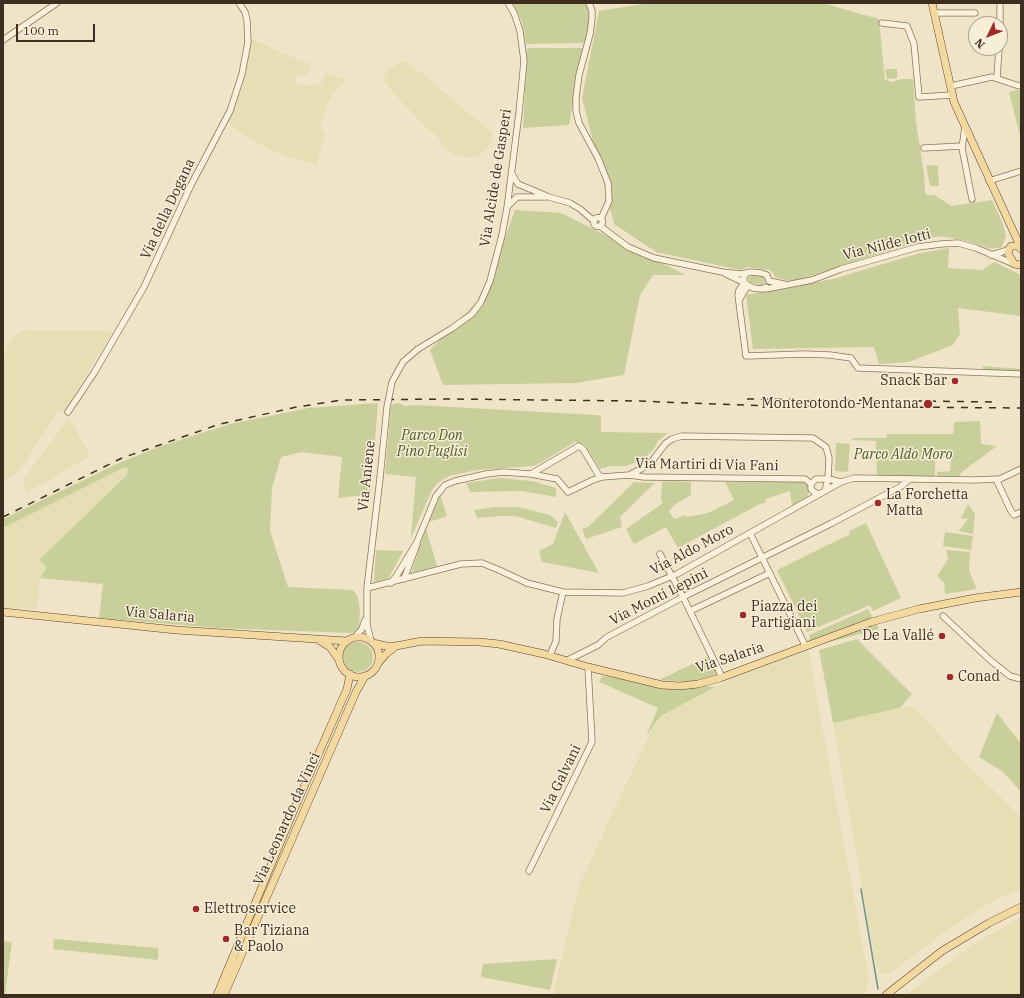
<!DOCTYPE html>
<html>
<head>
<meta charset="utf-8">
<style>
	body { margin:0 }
	#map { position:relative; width:1024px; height:998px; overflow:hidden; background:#f0e4c8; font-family:"IBM Plex Serif",serif }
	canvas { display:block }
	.frame { position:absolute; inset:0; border:4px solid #3d2e20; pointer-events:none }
	.north { position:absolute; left:968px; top:16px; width:40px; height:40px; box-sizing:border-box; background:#f7eed8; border:1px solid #ada18e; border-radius:50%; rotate:227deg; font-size:11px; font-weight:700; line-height:16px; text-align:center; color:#3d2e20 }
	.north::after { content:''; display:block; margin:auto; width:14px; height:18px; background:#9e2a2b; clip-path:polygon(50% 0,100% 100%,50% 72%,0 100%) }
	.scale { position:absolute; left:16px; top:24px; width:79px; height:18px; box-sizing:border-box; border:2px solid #3d2e20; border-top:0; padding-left:5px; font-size:12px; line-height:14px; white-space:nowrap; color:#3d2e20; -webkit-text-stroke:3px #f7eed8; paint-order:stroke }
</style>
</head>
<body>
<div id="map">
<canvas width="1024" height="998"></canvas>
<div class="frame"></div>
<div class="north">N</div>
<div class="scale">100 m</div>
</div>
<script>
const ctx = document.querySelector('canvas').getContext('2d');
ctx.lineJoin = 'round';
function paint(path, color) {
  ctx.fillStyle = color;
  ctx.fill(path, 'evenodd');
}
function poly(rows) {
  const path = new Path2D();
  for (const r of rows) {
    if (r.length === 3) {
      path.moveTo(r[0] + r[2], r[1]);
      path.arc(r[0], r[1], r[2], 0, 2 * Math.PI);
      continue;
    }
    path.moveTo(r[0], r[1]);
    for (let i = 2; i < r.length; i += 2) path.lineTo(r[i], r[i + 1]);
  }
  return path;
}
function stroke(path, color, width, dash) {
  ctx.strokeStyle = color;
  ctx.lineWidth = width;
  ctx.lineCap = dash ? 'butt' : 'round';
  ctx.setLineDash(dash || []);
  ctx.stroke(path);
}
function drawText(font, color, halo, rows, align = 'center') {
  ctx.font = font + ' "IBM Plex Serif",serif';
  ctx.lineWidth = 3;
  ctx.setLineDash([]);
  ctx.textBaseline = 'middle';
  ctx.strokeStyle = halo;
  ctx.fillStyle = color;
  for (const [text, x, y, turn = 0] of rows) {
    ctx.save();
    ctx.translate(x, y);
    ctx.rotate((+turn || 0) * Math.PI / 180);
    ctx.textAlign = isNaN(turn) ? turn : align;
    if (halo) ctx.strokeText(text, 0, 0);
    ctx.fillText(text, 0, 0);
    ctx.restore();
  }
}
const farmland = poly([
	[251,40,255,40,282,53,310,64,310,71,305,75,296,77,294,80,297,84,306,86,317,85,322,82,327,73,345,80,341,87,334,92,328,103,320,127,325,133,317,164,289,158,270,150,232,127,228,121,233,110],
	[402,61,405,62,419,71,491,132,493,137,491,142,485,150,476,157,463,157,453,154,443,147,437,136,431,132,398,98,384,81,384,77,388,70],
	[24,330,113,331,65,411,58,411,18,473,3,481,3,362,7,346,12,337],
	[69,418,90,456,28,492,22,481],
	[123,468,128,468,127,475,39,560,45,565,46,570,40,578,37,609,3,608,3,528],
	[808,649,869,980,866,991,862,995,553,995,579,885,651,731,661,718,671,711,734,677],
	[907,707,914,707,953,750,1021,817,1021,889,993,901,946,931,889,974,884,974,881,973,876,966,833,723],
	[1021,917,1021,995,906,995,971,946]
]);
const green = poly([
	[513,3,585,3,591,14,587,31,586,43,526,44,522,22],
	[643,3,822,3,879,19,885,80,892,82,902,79,913,79,916,122,924,174,925,191,927,195,934,195,952,206,992,200,1003,224,1006,236,1002,247,991,249,967,241,939,236,865,258,799,280,789,281,775,277,773,273,769,270,748,267,740,270,656,252,614,224,582,98,599,11,643,4],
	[527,48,583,48,569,125,523,128],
	[885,69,897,69,897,78,887,79],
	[1021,89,1021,140,1009,92],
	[926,165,938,166,939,186,930,186],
	[515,210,561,213,686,275,653,275,640,295,624,375,576,383,443,385,430,350,486,292],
	[949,248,948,268,982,270,994,262,1021,275,1021,316,958,308,960,334,953,345,909,362,879,364,874,347,753,349,746,295,833,279,920,253],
	[755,275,763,277,765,280,764,283,761,285,750,283,748,278,752,276],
	[983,366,1021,369,1021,372,983,370],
	[378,403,371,490,364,495,338,498,342,457,301,452,281,457,272,488,270,531,288,587,353,590,358,597,360,612,359,628,356,632,351,633,218,628,99,618,103,584,40,578,46,569,45,565,39,560,127,475,128,468,123,468,3,528,3,519,121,462,164,445,230,424,308,408],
	[398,403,406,406,417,405,597,415,601,416,601,432,668,433,658,441,654,449,643,460,626,466,610,466,600,469,584,444,575,442,540,463,534,466,477,470,449,476,439,482,432,490,411,538,416,477,385,474,391,405],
	[980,421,981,444,997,446,962,472,957,478,938,478,937,472,950,471,951,458,935,457,935,477,877,477,876,441,852,440,853,438,887,438,887,434,953,434,954,422],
	[836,443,850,444,848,472,835,471],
	[500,478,532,481,556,488,556,497,522,491,470,492,466,483],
	[673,481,691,482,691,495,674,505,669,511,674,519,686,515,686,517,708,513,734,500,725,482,804,482,810,484,808,498,792,506,790,491,766,499,765,503,760,504,678,548,666,527,634,544,626,529,663,503,661,500,662,482],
	[634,482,655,483,620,517,622,527,586,539,582,529,588,527],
	[440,494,447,516,429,522],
	[968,504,975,514,973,534,959,531,968,519,961,518],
	[495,507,518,507,550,515,558,522,556,528,515,516,502,516,477,518,474,510],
	[565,512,599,573,542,562,539,551,553,544],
	[866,523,901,598,873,611,870,605,807,632,777,570,850,534,849,531],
	[426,528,437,566,411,573],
	[945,532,973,536,971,550,943,546],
	[376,550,403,551,389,578,374,582],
	[946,550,970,552,969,571,977,589,945,594,944,583,937,576,948,559],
	[868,609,879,629,810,647,809,635],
	[857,639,912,694,900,708,833,723,819,650],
	[358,657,15],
	[709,656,719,676,688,682,659,680],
	[602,676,715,687,661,716,646,736,658,708,599,682],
	[997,713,1021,744,1021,792,1002,771,979,757],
	[54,939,158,948,158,960,53,949],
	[3,941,12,942,5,995,3,995],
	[557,959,550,990,481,977,483,964]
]);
const stream = poly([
	[861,889,878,989]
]);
const minor = poly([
	[589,3,592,11,592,19,590,34,579,75,576,97,576,111,579,123,598,158,608,183,609,201,601,219],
	[935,13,975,13],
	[882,23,907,26,914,44,919,97,953,95],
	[1000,24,1000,6],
	[3,40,57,3],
	[997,78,999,48],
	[951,86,992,77,1016,85,1021,86],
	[965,127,962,148,972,199],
	[924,148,962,146],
	[512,174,518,184,549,197,570,203,580,209,594,221],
	[989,181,1021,171],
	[508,206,517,197,546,197],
	[598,222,4.5],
	[600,226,628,247,654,258,722,272,741,274,751,272,761,273,767,275,769,281],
	[991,255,1002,252,1009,249],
	[726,274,743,282],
	[746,274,744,276,744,283,739,290,738,295,746,356,804,354,830,355,851,358,858,368,1021,374],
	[769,281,784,284],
	[744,283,753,288,761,289,766,287],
	[764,289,771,288,812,280,841,269,918,247,941,244,958,243,976,248,1014,264],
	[739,301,743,293,748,286],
	[418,349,451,329,472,314,481,302,490,281,502,235,507,208,519,113,524,61,520,31,514,13,508,3],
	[68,412,94,373,144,287,191,185,230,111,242,74,248,42,247,20,245,12,239,3],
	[629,475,641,469,652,461,666,443,672,439,682,436,813,438,826,447,829,458,828,479,825,491],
	[602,477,598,474,583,449,579,446,531,474,557,479,568,492,593,480,602,477,629,475,644,477,801,479,805,479,811,484],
	[996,479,1011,511,1014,515,1021,512],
	[820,494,814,492,811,489,811,484,816,479,828,479,841,482],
	[750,533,805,645],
	[660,554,683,597,722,677],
	[404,579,417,544],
	[391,583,397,575,417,542,436,496,445,485,455,481,486,474,503,472,531,474],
	[367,588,461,564,482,563,499,570,527,583,563,592,623,593,648,586,677,574,841,482,854,478,974,480,1000,479,1021,469],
	[690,611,770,573],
	[943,616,990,660,1010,676,1021,679],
	[355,637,362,629,365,620],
	[371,641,367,625,367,588,380,478],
	[550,655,556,641,557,619,563,592],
	[568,660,598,645,607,637,683,597,832,523,900,487,910,479],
	[529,871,592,742,588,667]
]);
const major = poly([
	[932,3,954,102,1021,248],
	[1021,249,1018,246,1011,246,1009,249,1008,253,1014,264,1021,265],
	[3,612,176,630,347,641],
	[359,657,20],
	[320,641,330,647,339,660],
	[373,643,386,646,396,646,422,641,479,642,499,644,544,654,588,667,662,685,680,686,698,684,720,678,871,622,919,609,975,598,1021,592],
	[379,662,386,654,396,646],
	[217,995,296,805,347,689,350,674],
	[224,995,356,692,365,676],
	[886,995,942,951,989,923,1021,907]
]);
const rail = poly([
	[747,399,997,402],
	[3,517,122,458,220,424,297,407,342,400,450,399,637,401,768,406,1021,408]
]);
const minorBridge = poly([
	[380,478,387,407,392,382,403,362,418,349]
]);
const markers = [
	[955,381,4,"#9e2a2b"],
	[928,404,5,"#9e2a2b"],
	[878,503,4,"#9e2a2b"],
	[743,615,4,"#9e2a2b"],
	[942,636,4,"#9e2a2b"],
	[950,677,4,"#9e2a2b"],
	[196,909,4,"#9e2a2b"],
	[226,939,4,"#9e2a2b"]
];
const streetNames = [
	["Via Alcide de Gasperi",496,178,-81],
	["Via della Dogana",168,209,-65],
	["Via Nilde Iotti",887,245,-14],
	["Via Martiri di Via Fani",707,465,1],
	["Via Aniene",367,476,-84],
	["Via Aldo Moro",692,550,-28],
	["Via Monti Lepini",659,597,-27],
	["Via Salaria",160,615,5],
	["Via Salaria",730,658,-18],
	["Via Galvani",561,779,-64],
	["Via Leonardo da Vinci",287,819,-66]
];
const poiNames = [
	["Snack Bar",947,381,"right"],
	["Monterotondo-Mentana",919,404,"right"],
	["La Forchetta",886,495],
	["Matta",886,511],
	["Piazza dei",751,607],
	["Partigiani",751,623],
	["De La Vallé",934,636,"right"],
	["Conad",958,677],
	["Elettroservice",204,909],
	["Bar Tiziana",234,931],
	["& Paolo",234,947]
];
const parkNames = [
	["Parco Don",432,436],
	["Pino Puglisi",432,452],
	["Parco Aldo Moro",903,455]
];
paint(farmland, '#e6deb5');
paint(green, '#c9cf9b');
stroke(stream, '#6f938a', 1.5);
stroke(minor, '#8d765c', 7);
stroke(major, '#5b4430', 8);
stroke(minor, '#faf1dc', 5.5);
stroke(major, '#f3d9a0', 7);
stroke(rail, '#3d2e20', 1.5, [7, 7]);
stroke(minorBridge, '#8d765c', 7, []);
stroke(minorBridge, '#faf1dc', 5.5);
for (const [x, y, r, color] of markers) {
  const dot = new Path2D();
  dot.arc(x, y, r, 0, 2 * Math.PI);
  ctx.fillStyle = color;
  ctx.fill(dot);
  stroke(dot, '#f7eed8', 1.5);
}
drawText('14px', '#3d2e20', '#f7eed8', streetNames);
drawText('14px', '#3d2e20', '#f7eed8', poiNames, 'left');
drawText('italic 14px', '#4d5a26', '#f7eed8', parkNames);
</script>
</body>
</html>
